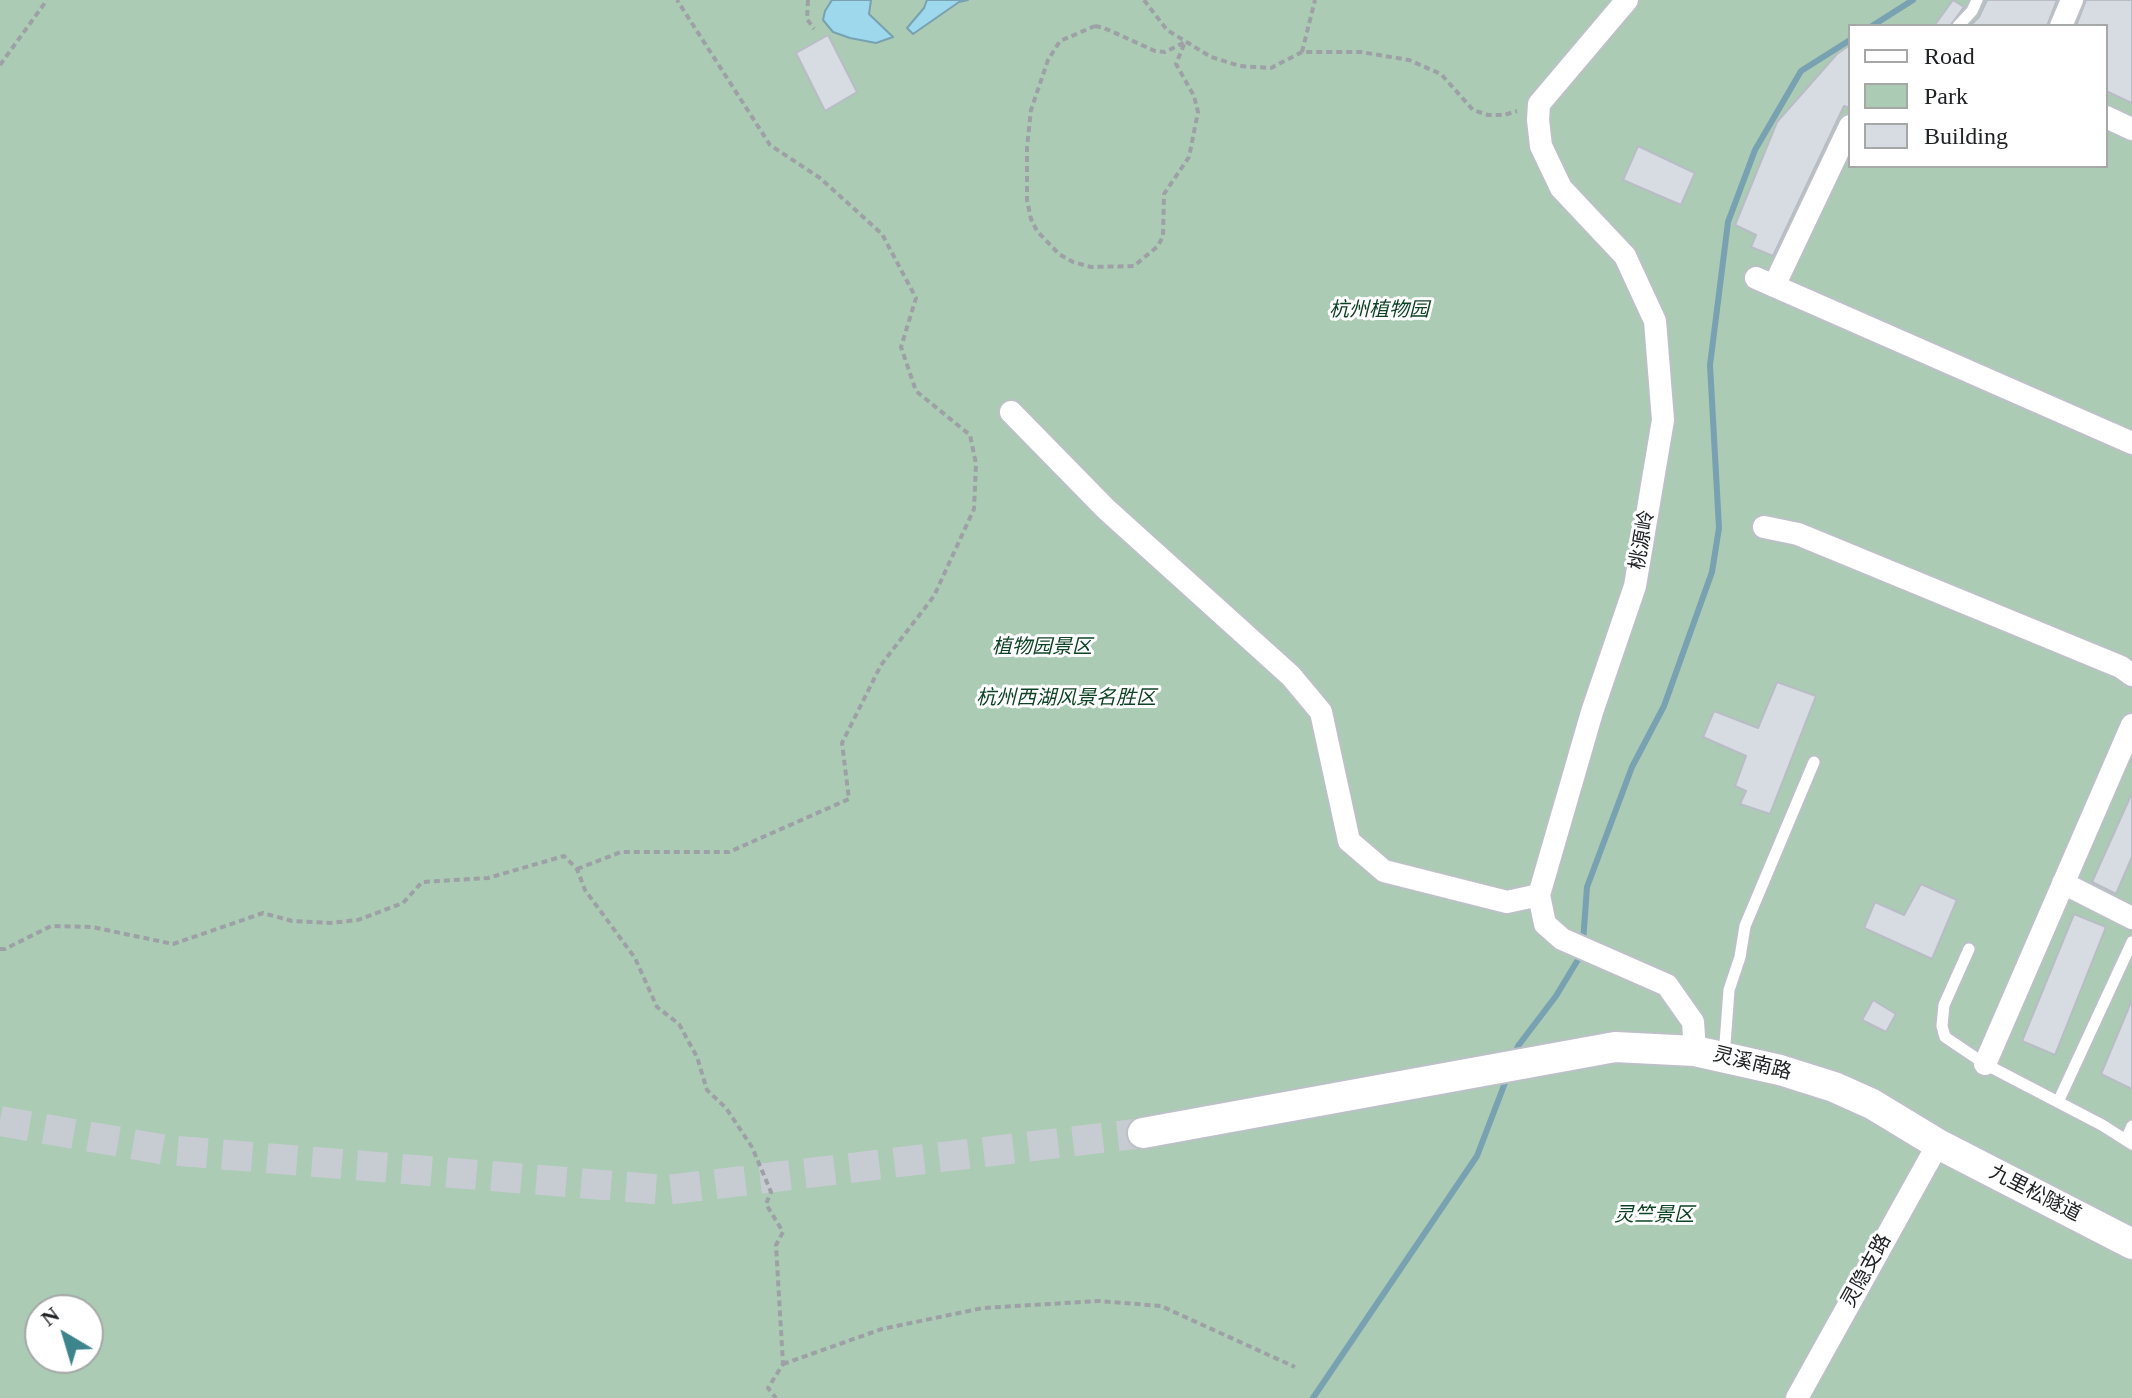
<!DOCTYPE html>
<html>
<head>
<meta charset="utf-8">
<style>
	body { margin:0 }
	#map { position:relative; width:2132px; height:1398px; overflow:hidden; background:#f1f5fd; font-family:"Times New Roman",serif }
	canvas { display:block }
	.legend { position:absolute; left:1848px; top:24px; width:260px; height:144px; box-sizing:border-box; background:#fff; border:2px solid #a6a7a7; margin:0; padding:10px 14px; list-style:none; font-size:24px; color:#202224 }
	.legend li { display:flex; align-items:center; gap:16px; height:40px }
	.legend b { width:40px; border:2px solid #a6a7a7 }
	.north { position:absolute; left:24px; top:1294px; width:80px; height:80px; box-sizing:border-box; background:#fff; border:2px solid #a6a7a7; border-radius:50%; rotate:322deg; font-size:22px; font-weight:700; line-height:32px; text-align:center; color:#202224 }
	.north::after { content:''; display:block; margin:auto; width:28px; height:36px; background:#3d848d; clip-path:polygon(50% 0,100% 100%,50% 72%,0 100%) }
</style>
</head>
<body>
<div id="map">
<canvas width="2132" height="1398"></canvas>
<ul class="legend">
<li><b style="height:10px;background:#fff"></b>Road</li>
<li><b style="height:22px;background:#abcbb4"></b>Park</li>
<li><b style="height:22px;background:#d7dbe2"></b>Building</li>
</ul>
<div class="north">N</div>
</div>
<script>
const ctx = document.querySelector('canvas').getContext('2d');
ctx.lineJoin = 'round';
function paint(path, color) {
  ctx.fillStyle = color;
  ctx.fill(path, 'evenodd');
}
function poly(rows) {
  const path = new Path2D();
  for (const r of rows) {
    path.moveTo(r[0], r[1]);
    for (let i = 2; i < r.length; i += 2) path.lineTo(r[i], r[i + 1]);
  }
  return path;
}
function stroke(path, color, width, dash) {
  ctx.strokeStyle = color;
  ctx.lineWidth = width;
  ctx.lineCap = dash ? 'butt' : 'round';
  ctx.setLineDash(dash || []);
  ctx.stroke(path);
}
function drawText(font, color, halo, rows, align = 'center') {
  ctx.font = font + ' "Times New Roman","Noto Sans SC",serif';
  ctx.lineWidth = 6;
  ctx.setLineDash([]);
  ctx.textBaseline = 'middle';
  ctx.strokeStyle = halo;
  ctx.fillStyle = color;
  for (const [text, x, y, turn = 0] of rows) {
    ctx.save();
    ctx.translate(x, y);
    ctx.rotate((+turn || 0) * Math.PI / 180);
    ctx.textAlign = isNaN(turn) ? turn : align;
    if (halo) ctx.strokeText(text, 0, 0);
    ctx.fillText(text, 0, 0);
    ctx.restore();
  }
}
const green = poly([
	[0,0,2132,0,2132,1398,0,1398],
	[1850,26,2106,26,2106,166,1850,166],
	[40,1310,88,1310,88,1358,40,1358]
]);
const water = poly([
	[832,0,871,0,869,14,893,37,876,43,850,38,833,32,823,20,825,11,832,0],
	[927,0,968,0,959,2,913,34,907,28,924,8,927,0]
]);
const stream = poly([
	[1872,26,1913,0],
	[1583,942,1587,887,1632,767,1664,706,1712,572,1719,528,1710,365,1728,222,1755,150,1801,71,1850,40],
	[1514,1057,1518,1046,1556,996,1582,953],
	[1313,1398,1477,1156,1508,1075]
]);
const building = poly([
	[1953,0,1964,7,1950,26,1934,26,1953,0],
	[1987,0,2057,0,2047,26,1970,26,1979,17,1987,0],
	[2086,0,2132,0,2132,103,2106,91,2106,26,2076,26,2086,0],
	[828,35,857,92,825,111,796,53,828,35],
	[1850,45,1850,108,1844,106,1773,256,1751,247,1756,235,1735,225,1777,122,1837,54,1850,45],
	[1638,146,1695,173,1681,205,1623,180,1638,146],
	[1777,682,1816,696,1770,814,1740,804,1746,791,1735,786,1746,756,1703,737,1714,711,1758,728,1777,682],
	[2132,793,2132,857,2116,894,2092,882,2132,793],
	[1921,884,1957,900,1932,959,1864,928,1875,902,1904,915,1921,884],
	[2074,914,2106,927,2055,1055,2022,1041,2074,914],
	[1873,1000,1896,1014,1886,1032,1862,1020,1873,1000],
	[2132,1000,2132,1089,2101,1074,2132,1000]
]);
const secondaryTunnel = poly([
	[0,1121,166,1150,666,1190,1143,1133]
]);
const path = poly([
	[808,0,807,19,814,29],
	[1144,0,1167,30,1211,57,1240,66,1271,68,1302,52,1361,52,1409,60,1441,74,1473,110,1488,115,1504,115,1517,111],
	[1095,26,1104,28,1155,51,1165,52,1185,42,1176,64,1194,96,1198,112,1189,157,1164,194,1163,236,1158,246,1134,266,1091,267,1073,262,1059,254,1037,231,1031,219,1027,200,1027,147,1031,110,1048,60,1060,41,1095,26],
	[1302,52,1315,0],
	[0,65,47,0],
	[577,869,621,852,729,852,849,799,842,743,881,665,934,596,974,509,976,464,970,435,916,391,901,347,916,298,882,234,820,178,770,145,677,0],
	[0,949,5,949,51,926,92,927,173,944,263,913,292,921,330,923,358,920,403,903,422,882,488,878,564,856,577,869,585,890,635,958,657,1007,679,1024,697,1057,707,1090,726,1108,752,1147,771,1192,766,1204,783,1232,776,1245,783,1364,768,1388,776,1398],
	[783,1364,882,1329,983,1308,1099,1301,1161,1306,1295,1367]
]);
const lane = poly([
	[1958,26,1972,11,1977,0],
	[1969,949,1944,1005,1942,1026,1945,1037,1985,1064,2102,1125,2132,1144],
	[1724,1057,1729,990,1740,957,1745,926,1814,762],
	[2058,1102,2132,942],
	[2126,1140,2132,1126]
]);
const street = poly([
	[1627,0,1539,104,1538,120,1541,146,1561,188,1625,256,1655,321,1663,420,1635,586,1592,712,1539,895,1545,924,1562,939,1667,985,1693,1022,1695,1051],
	[2061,26,2072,0],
	[2106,117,2132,129],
	[1756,278,2132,443],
	[1774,286,1850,126],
	[1011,412,1106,509,1291,676,1321,712,1349,841,1384,871,1507,902,1539,895],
	[1764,527,1798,534,2121,667,2132,675],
	[2063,883,2132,918],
	[1985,1064,2132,725],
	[1797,1398,1938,1144]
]);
const secondary = poly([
	[1143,1133,1615,1047,1695,1051,1780,1070,1834,1087,1872,1104,1938,1144,2132,1244]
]);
const parkNames = [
	["杭州植物园",1379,311],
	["植物园景区",1042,648],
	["杭州西湖风景名胜区",1066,699],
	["灵竺景区",1654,1216]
];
const streetNames = [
	["桃源岭",1643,540,-80],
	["灵溪南路",1752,1064,14],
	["九里松隧道",2035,1194,27],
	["灵隐支路",1867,1271,-61]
];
paint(green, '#abcbb4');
paint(water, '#9ed8ed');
stroke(water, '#78a1b1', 2);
stroke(stream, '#78a1b1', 6);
paint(building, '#d7dbe2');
stroke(building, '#b8bcc4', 2);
stroke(secondaryTunnel, '#c7cbd2', 30, [30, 15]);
stroke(lane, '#bcc0c7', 15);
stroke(street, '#bcc0c7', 26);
stroke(secondary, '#bcc0c7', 34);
stroke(path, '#9da1a6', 4, [6, 4]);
stroke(lane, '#fff', 11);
stroke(street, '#fff', 22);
stroke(secondary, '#fff', 30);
drawText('italic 20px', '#0e4425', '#fff', parkNames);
drawText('20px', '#202224', '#fff', streetNames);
</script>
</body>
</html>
